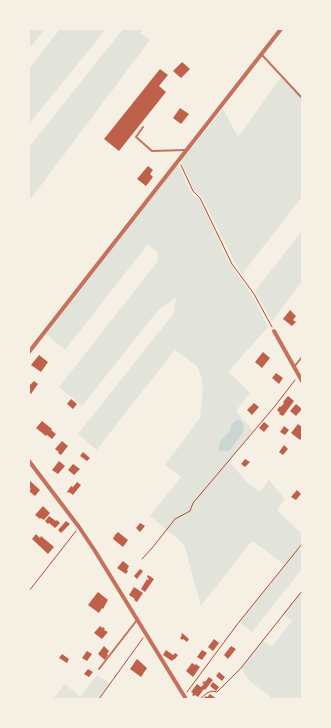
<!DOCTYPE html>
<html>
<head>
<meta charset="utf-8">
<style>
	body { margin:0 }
	#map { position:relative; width:331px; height:728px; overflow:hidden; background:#f6efe4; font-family:Figtree,sans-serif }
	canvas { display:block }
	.frame { position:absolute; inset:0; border:30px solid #f6efe4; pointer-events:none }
</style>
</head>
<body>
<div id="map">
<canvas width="331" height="728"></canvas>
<div class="frame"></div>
</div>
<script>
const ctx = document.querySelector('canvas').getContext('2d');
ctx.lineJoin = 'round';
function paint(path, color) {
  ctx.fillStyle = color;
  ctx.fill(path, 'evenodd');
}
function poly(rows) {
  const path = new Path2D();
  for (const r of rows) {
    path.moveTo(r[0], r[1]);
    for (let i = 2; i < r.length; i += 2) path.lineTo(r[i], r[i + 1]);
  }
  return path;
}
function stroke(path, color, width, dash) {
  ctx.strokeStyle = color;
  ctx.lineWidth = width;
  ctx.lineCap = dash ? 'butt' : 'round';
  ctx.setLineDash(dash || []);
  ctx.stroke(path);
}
const green = poly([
	[29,29,45,29,29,49],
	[60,29,106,29,29,124,29,69],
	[123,29,143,29,140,33,150,40,29,201,29,147],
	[282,76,302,98,302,197,242,274,235,263,202,197,194,190,181,161,223,109,238,137],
	[178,164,191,193,199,199,226,256,233,268,255,300,268,327,228,372,250,392,236,411,253,431,229,461,245,480,259,492,269,480,285,499,277,510,302,534,302,544,298,548,302,552,302,569,252,632,239,622,285,565,254,542,251,542,201,606,184,544,150,516,181,477,165,465,200,418,203,390,201,376,197,366,175,350,118,422,97,450,78,434,174,313,176,298,159,309,82,406,59,387,158,261,158,253,148,244,65,350,46,334],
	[302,231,302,281,272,322,255,291],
	[302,591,302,699,271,699,271,697,249,681,241,668,262,640,272,646,292,621,283,614],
	[97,675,110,684,99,699,53,699,65,684,80,697]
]);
const water = poly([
	[236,420,238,420,241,421,244,427,243,432,231,449,228,451,220,451,218,448,221,440,229,432,232,424]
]);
const building = poly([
	[182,62,190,69,181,78,173,71],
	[160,69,168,75,159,86,166,92,119,151,104,139],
	[180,108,189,114,181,124,173,118],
	[148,166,153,170,150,174,153,177,146,186,137,179],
	[290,310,296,316,293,320,296,322,292,326,283,319],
	[263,352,270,358,262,368,255,362],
	[39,355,48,362,41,372,31,365],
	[276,373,283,378,279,384,272,378],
	[34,381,38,384,31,394,29,392,30,389,29,386],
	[288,396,294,401,283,416,279,414,280,413,277,410,280,406,281,407,283,404,283,405,284,403,283,402],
	[71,399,77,404,73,409,67,404],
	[254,403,259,407,252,415,247,410],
	[296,404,302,409,296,416,290,411],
	[42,421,52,429,51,430,56,434,52,439,47,435,46,436,36,428],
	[264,422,269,426,264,432,259,428],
	[298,424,302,427,302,437,300,440,291,433],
	[284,426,289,430,285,435,280,432],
	[62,441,68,446,61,455,58,453,59,452,55,449],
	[284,445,288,449,283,455,279,452],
	[83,452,90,458,87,461,80,456],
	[245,459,250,462,245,467,241,464],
	[59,461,65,466,58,474,52,470],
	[73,464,80,469,74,475,68,470],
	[29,480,40,490,35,496,29,491,31,489,29,488],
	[77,482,81,485,73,495,69,492,68,493,67,492,71,486,73,487],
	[297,490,301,494,296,500,291,497],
	[43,506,50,513,44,520,41,518,40,519,35,515],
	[49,516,56,521,57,520,60,523,55,528,49,523,48,524,45,521],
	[66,521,70,524,61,533,58,530],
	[140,523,145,526,140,532,136,528],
	[118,532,128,540,123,547,113,539,115,535],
	[36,534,40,538,41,536,54,547,48,554,32,539],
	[123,561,129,566,127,570,128,571,126,574,117,568],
	[140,569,143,571,137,579,134,576],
	[148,575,154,579,145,592,141,589,147,579,148,580,149,579,147,577],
	[134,587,143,593,137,602,134,600,135,599,129,595],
	[98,592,108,600,103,609,102,608,99,613,88,605,94,597],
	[100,626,102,628,103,627,105,629,104,630,108,632,102,639,94,633],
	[182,633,189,639,187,642,183,639,182,640,180,638,182,635,181,634],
	[214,639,219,643,213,651,208,647],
	[104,646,109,651,107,654,108,655,105,660,98,654],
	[231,646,236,649,228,659,224,655],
	[166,650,173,655,175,653,178,655,175,659,174,659,172,661,163,655],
	[202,650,207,653,202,660,197,657],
	[87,651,92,654,87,661,82,658],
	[62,654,69,659,67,663,59,658],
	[137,659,147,668,141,677,130,669],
	[192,663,195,665,196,664,200,667,193,677,186,671],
	[88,669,93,672,89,677,84,674],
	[219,672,225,677,222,681,216,676],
	[209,677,213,680,205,690,204,689,198,697,195,695,194,696,192,695,193,693,191,692,197,684,201,687,204,684,202,683,204,681,205,682],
	[213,682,219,687,216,691,210,686],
	[210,694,217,699,203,699,206,696,207,697]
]);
const path = poly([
	[181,165,193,191,200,198,232,264,254,294,272,327],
	[142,559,153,547,175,519,190,511,193,503,275,406,295,380],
	[29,591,76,531],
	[187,692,239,622,302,544],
	[99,699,143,638],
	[200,699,207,693,212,691,217,692,241,668,302,591]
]);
const service = poly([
	[262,55,302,98],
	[143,127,136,137,152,151,185,150],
	[294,367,302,357],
	[99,669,137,620]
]);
const minor = poly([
	[274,331,302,381],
	[29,352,281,29],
	[29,461,79,527,95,551,186,699]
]);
paint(green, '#e2e4dc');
paint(water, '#c9d6d2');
paint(building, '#bf614a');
stroke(path, '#b5482f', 1);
stroke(service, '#c5725c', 2);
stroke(minor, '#c5725c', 4);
</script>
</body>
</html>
